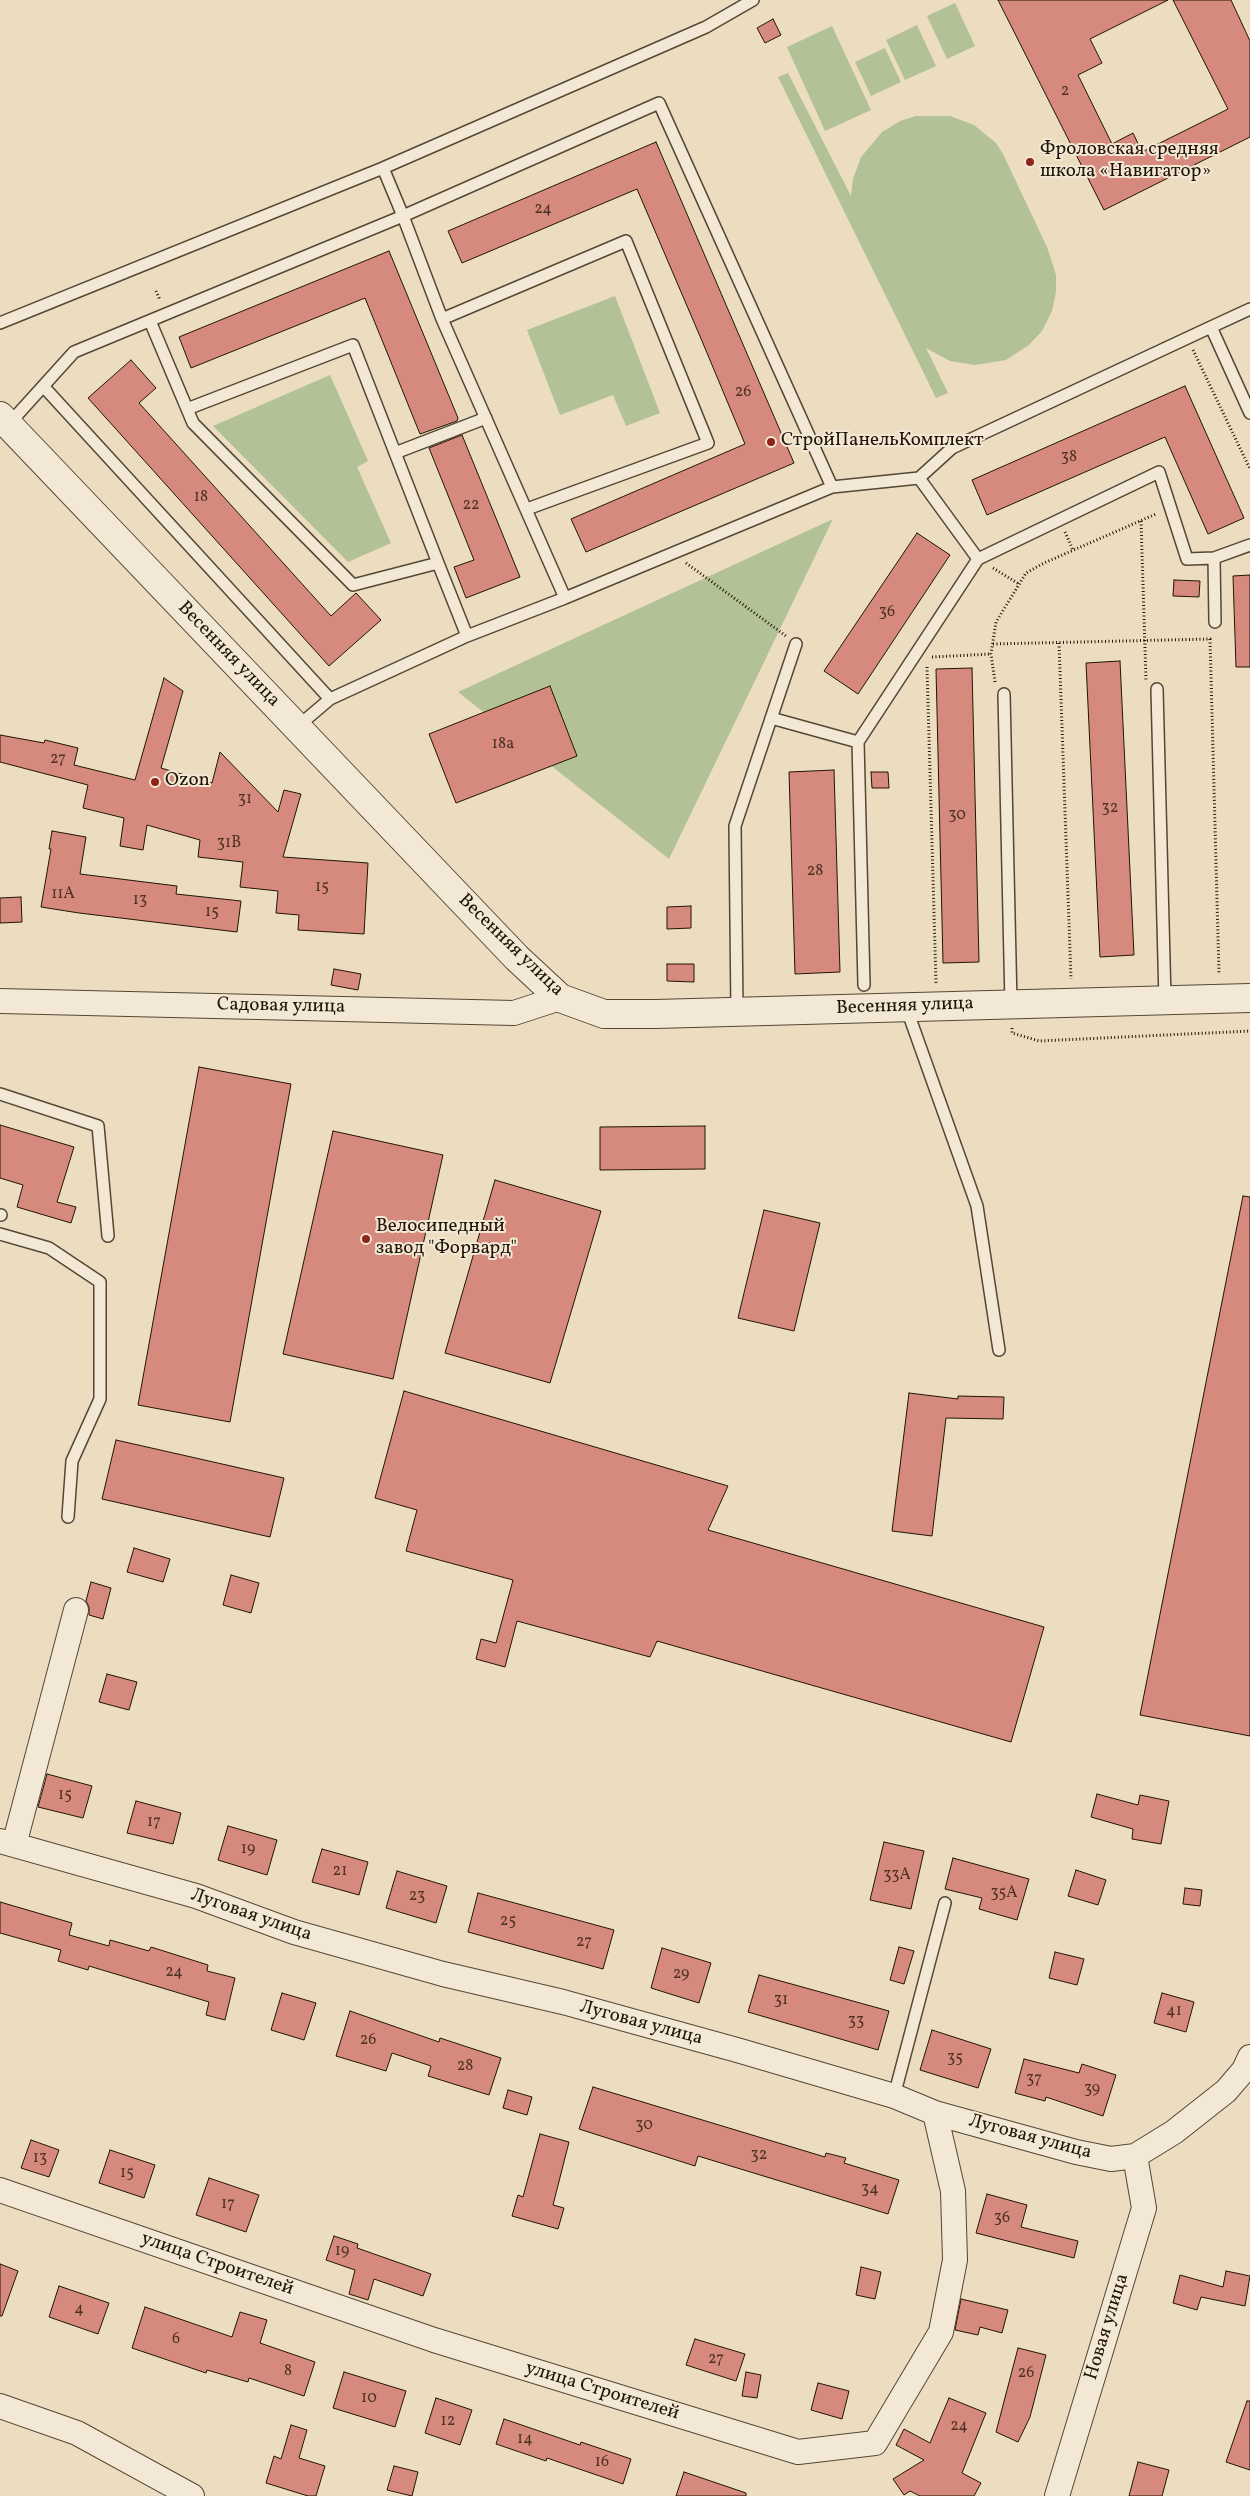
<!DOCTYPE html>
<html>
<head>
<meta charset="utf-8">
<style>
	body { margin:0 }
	canvas { display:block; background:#ecdcc0 }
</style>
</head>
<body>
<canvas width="1250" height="2496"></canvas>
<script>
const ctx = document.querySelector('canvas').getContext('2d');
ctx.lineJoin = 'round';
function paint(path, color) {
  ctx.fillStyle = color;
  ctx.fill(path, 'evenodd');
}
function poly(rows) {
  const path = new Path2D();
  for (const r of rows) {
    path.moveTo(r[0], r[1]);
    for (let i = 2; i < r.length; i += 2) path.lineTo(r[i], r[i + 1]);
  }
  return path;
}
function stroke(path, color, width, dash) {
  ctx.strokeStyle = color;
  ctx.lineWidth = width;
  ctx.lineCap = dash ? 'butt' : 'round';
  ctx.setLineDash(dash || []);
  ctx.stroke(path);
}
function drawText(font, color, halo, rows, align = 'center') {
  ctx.font = font + ' Vollkorn,serif';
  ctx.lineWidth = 4;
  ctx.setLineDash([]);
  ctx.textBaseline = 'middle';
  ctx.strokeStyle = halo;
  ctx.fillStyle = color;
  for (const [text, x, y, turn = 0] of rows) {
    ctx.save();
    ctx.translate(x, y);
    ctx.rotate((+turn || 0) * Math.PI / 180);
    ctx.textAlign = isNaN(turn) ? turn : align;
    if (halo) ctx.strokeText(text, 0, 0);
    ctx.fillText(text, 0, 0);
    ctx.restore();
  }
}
const green = poly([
	[955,3,975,46,947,59,927,16],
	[917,25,936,66,905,80,886,40],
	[832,26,871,110,825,131,787,47],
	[885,48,901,82,871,96,855,62],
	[788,73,851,196,853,179,861,157,882,132,900,121,916,116,950,116,974,125,996,143,1003,154,1047,247,1056,275,1056,292,1052,311,1042,331,1029,345,1006,360,975,365,950,361,926,348,948,393,936,398,778,77],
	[615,296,660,413,626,426,613,395,560,415,527,330],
	[330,375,368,461,357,467,391,543,348,562,213,426],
	[833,519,669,859,458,692]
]);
const building = poly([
	[998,0,1168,0,1090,39,1102,63,1078,75,1112,144,1133,133,1142,152,1228,109,1173,0,1231,0,1250,41,1250,137,1104,210,998,0],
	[773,19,781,35,765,43,757,28,773,19],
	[656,142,794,463,586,552,571,519,745,444,702,341,637,189,462,263,448,231,656,142],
	[389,251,458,418,457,421,420,434,365,298,191,368,179,337,389,251],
	[131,360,156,388,139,403,331,616,356,593,381,620,329,666,88,398,131,360],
	[1185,386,1244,518,1208,534,1165,437,987,515,972,480,1185,386],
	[462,435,520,577,466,598,454,567,474,560,429,448,462,435],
	[917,533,950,555,858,694,824,671,917,533],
	[1250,575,1250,667,1236,667,1233,576,1250,575],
	[1174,580,1200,581,1199,597,1173,596,1174,580],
	[1120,661,1134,955,1100,957,1086,663,1120,661],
	[972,668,979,962,943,963,936,669,972,668],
	[164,678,183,691,161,768,212,783,220,752,278,812,284,790,301,794,283,857,368,863,364,934,298,930,299,915,276,913,278,891,240,887,243,862,198,857,200,840,147,825,143,850,120,846,124,818,83,808,88,785,0,762,0,735,44,743,45,740,78,748,74,765,135,780,164,678],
	[550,686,577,756,456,803,429,734,550,686],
	[834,770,840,972,795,974,789,772,834,770],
	[871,772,888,772,889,788,872,788,871,772],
	[52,831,86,837,80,874,177,886,176,894,241,901,237,932,79,913,41,907,51,849,49,849,52,831],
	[21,897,22,922,0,923,0,898,21,897],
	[691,906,691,928,667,929,667,907,691,906],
	[667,964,694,964,694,982,667,981,667,964],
	[334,969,361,974,358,990,331,985,334,969],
	[199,1067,291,1084,230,1422,138,1405,199,1067],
	[0,1125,74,1147,57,1202,76,1207,71,1223,17,1207,23,1185,0,1178,0,1125],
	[705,1126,705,1169,600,1170,600,1127,705,1126],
	[333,1131,443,1155,393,1379,283,1354,333,1131],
	[495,1180,601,1211,550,1383,445,1353,495,1180],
	[1243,1196,1250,1197,1250,1736,1140,1715,1243,1196],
	[764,1210,820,1223,794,1331,738,1318,764,1210],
	[404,1391,728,1486,708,1530,1044,1627,1011,1742,657,1641,650,1657,517,1621,505,1667,476,1659,481,1639,496,1643,513,1580,406,1551,417,1510,375,1498,404,1391],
	[909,1393,958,1399,958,1396,1004,1397,1003,1419,946,1418,932,1536,892,1531,909,1393],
	[116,1440,284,1478,270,1537,102,1499,116,1440],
	[134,1548,170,1559,163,1582,127,1572,134,1548],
	[231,1575,259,1583,251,1613,223,1605,231,1575],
	[91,1582,111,1588,103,1619,89,1615,89,1607,86,1601,91,1582],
	[107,1674,137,1682,129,1710,99,1702,107,1674],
	[47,1774,92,1786,83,1818,38,1807,47,1774],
	[1097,1794,1138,1805,1140,1795,1169,1801,1161,1844,1132,1839,1133,1829,1091,1817,1097,1794],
	[136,1801,181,1813,173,1844,127,1833,136,1801],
	[228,1826,277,1840,267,1875,218,1860,228,1826],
	[884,1842,924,1851,911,1909,870,1900,884,1842],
	[322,1849,368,1862,359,1895,312,1882,322,1849],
	[953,1858,1029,1879,1017,1920,979,1909,982,1898,945,1889,953,1858],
	[1076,1870,1106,1880,1098,1905,1068,1896,1076,1870],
	[397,1871,447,1886,436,1923,386,1908,397,1871],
	[1185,1888,1202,1890,1200,1906,1183,1904,1185,1888],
	[478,1893,614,1930,603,1969,468,1932,478,1893],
	[0,1902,72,1923,69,1935,109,1946,110,1940,149,1951,151,1947,208,1965,207,1971,235,1978,225,2020,206,2015,209,2002,89,1966,88,1970,58,1961,61,1950,0,1933,0,1902],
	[899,1947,914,1951,904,1984,890,1980,899,1947],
	[662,1948,711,1963,699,2003,651,1988,662,1948],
	[1055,1952,1084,1959,1077,1985,1049,1978,1055,1952],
	[759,1975,889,2011,878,2050,748,2012,759,1975],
	[282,1993,316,2003,304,2040,271,2030,282,1993],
	[1162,1993,1194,2002,1186,2032,1154,2023,1162,1993],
	[350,2011,439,2042,440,2038,501,2058,489,2095,428,2076,431,2066,392,2053,386,2071,336,2056,350,2011],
	[932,2030,991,2049,978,2088,920,2070,932,2030],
	[1024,2059,1079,2073,1082,2064,1116,2075,1103,2116,1046,2097,1045,2101,1015,2093,1024,2059],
	[593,2087,825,2157,826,2153,846,2158,844,2163,899,2180,888,2214,698,2156,695,2166,579,2129,593,2087],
	[508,2090,532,2097,527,2115,503,2108,508,2090],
	[540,2134,569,2142,553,2205,564,2208,558,2229,512,2216,518,2195,523,2197,540,2134],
	[31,2140,59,2150,49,2177,21,2168,31,2140],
	[110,2150,155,2165,144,2198,99,2183,110,2150],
	[209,2178,259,2195,246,2232,196,2215,209,2178],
	[987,2194,1027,2205,1021,2227,1078,2241,1074,2258,976,2233,987,2194],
	[334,2236,358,2244,357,2248,431,2274,423,2296,374,2279,368,2300,349,2294,355,2270,326,2260,334,2236],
	[0,2264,18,2271,2,2316,0,2316,0,2264],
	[861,2267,881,2272,875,2299,856,2295,861,2267],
	[1226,2271,1250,2276,1245,2306,1201,2297,1197,2310,1173,2303,1180,2275,1223,2287,1226,2271],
	[59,2286,109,2303,98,2334,49,2317,59,2286],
	[961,2299,1008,2310,1002,2333,980,2327,978,2335,955,2330,961,2299],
	[145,2307,232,2337,240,2312,267,2320,260,2343,315,2362,304,2396,249,2378,248,2382,207,2370,206,2373,132,2348,145,2307],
	[695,2339,745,2354,736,2381,686,2365,695,2339],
	[1018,2348,1046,2355,1030,2417,1018,2442,996,2432,1018,2348],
	[344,2372,406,2391,395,2427,333,2408,344,2372],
	[746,2372,761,2375,757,2398,742,2396,746,2372],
	[818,2383,849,2391,842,2419,811,2410,818,2383],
	[436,2398,472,2410,460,2445,425,2433,436,2398],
	[949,2398,986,2413,962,2473,981,2483,974,2496,920,2496,910,2491,904,2495,893,2479,924,2460,896,2445,904,2429,930,2443,949,2398],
	[1247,2401,1250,2401,1250,2470,1226,2462,1247,2401],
	[504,2419,580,2445,581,2442,631,2459,623,2484,547,2458,546,2461,496,2444,504,2419],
	[291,2425,307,2430,299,2458,325,2466,316,2496,308,2496,266,2483,274,2456,281,2459,291,2425],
	[1138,2462,1169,2470,1162,2496,1129,2496,1138,2462],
	[394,2466,418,2472,412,2496,387,2490,394,2466],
	[684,2472,746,2493,746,2496,676,2496,684,2472]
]);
const path = poly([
	[156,291,160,300],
	[1193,350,1250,469],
	[1141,521,1146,680],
	[1065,532,1073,550],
	[686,563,786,636],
	[993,568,1019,584],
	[1059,643,1071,979],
	[993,644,1210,639,1219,974],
	[932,657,991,654],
	[927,667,936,983],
	[995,682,991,654,996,622,1026,573,1044,563,1156,514],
	[1012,1028,1012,1033,1039,1041,1250,1031]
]);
const service = poly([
	[442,319,626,241,708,443,527,509],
	[150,321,193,423,353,585,438,563,353,345,187,409],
	[0,323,383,168,706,27,753,0],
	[1211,327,1250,309],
	[43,386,330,699],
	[8,425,74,352,403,216,659,103,832,487,565,598,442,319,403,216,383,168],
	[395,453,486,418],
	[919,478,978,559,1159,472,1187,559,1214,558,1250,545],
	[832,487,919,478,952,448,1211,327,1250,413],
	[1214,558,1215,622],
	[438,563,467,636],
	[1157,689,1165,1000],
	[1004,694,1011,1004],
	[771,718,858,742,978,559],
	[297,727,330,699,467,636,565,598],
	[858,742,864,985],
	[906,1007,977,1206,999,1350],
	[737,1012,735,826,796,644],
	[0,1094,98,1126,108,1236],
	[0,1215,1,1215],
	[0,1234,49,1248,100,1282,100,1399,72,1461,68,1517],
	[894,2096,945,1903]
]);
const minor = poly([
	[0,1001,514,1013,560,998],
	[0,1841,196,1896,294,1932,443,1974,563,2002,737,2050,894,2096,935,2113,1076,2152,1111,2159,1135,2156,1174,2132,1226,2091,1244,2070,1250,2057],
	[14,1845,76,1610],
	[0,2190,434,2340,798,2452,875,2443,941,2332,955,2260,953,2191,935,2113],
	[0,2406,77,2433,192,2496],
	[1057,2496,1144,2208,1135,2156]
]);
const tertiary = poly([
	[0,416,517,958,560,998,604,1014,655,1014,1250,998]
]);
const markers = [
	[1030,162,5,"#8f2418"],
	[771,442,5,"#8f2418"],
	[155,782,5,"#8f2418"],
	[366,1239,5,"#8f2418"]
];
const numberNames = [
	["2",1065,92],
	["24",543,210],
	["26",743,393],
	["38",1069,458],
	["18",201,498],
	["22",471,506],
	["36",887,613],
	["18а",503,745],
	["27",58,760],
	["31",245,800],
	["32",1110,809],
	["30",957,816],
	["31В",229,844],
	["28",815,872],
	["15",322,888],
	["11А",63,895],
	["13",140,901],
	["15",212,913],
	["15",65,1796],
	["17",154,1823],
	["19",248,1850],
	["21",340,1872],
	["33А",897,1876],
	["35А",1004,1894],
	["23",417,1897],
	["25",508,1922],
	["27",584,1943],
	["24",174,1973],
	["29",681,1975],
	["31",781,2001],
	["41",1174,2012],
	["33",856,2022],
	["26",368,2041],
	["35",955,2059],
	["28",465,2067],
	["37",1034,2080],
	["39",1092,2090],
	["30",644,2126],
	["32",759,2156],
	["13",40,2159],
	["15",127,2174],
	["34",870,2190],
	["17",228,2205],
	["36",1002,2219],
	["19",342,2252],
	["4",79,2310],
	["6",176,2340],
	["27",716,2360],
	["8",288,2372],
	["26",1026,2374],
	["10",369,2399],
	["12",448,2422],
	["24",959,2427],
	["14",525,2440],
	["16",602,2463]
];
const poiNames = [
	["Фроловская средняя",1040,151],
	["школа «Навигатор»",1040,173],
	["СтройПанельКомплект",781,442],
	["Ozon",165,782],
	["Велосипедный",376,1228],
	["завод \"Форвард\"",376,1250]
];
const streetNames = [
	["Весенняя улица",228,655,46],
	["Весенняя улица",510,946,44],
	["Садовая улица",281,1007,1],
	["Весенняя улица",905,1007,-2],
	["Луговая улица",251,1916,19],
	["Луговая улица",641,2024,15],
	["Луговая улица",1030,2138,15],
	["улица Строителей",217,2265,19],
	["Новая улица",1108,2327,-73],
	["улица Строителей",602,2392,17]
];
paint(green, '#b3c296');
paint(building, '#d58a7d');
stroke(building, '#221506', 1);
stroke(service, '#544734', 14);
stroke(minor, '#544734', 26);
stroke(tertiary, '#544734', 30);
stroke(path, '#221506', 3, [1, 2.5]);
stroke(service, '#f3e8d6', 11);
stroke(minor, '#f3e8d6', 24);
stroke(tertiary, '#f3e8d6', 28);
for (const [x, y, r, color] of markers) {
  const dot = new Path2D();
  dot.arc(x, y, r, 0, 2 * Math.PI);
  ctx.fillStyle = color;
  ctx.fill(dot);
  stroke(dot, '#f3e8d6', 2);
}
drawText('16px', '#4f3224', null, numberNames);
drawText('19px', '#221506', '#f3e8d6', poiNames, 'left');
drawText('19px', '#221506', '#f3e8d6', streetNames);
</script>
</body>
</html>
